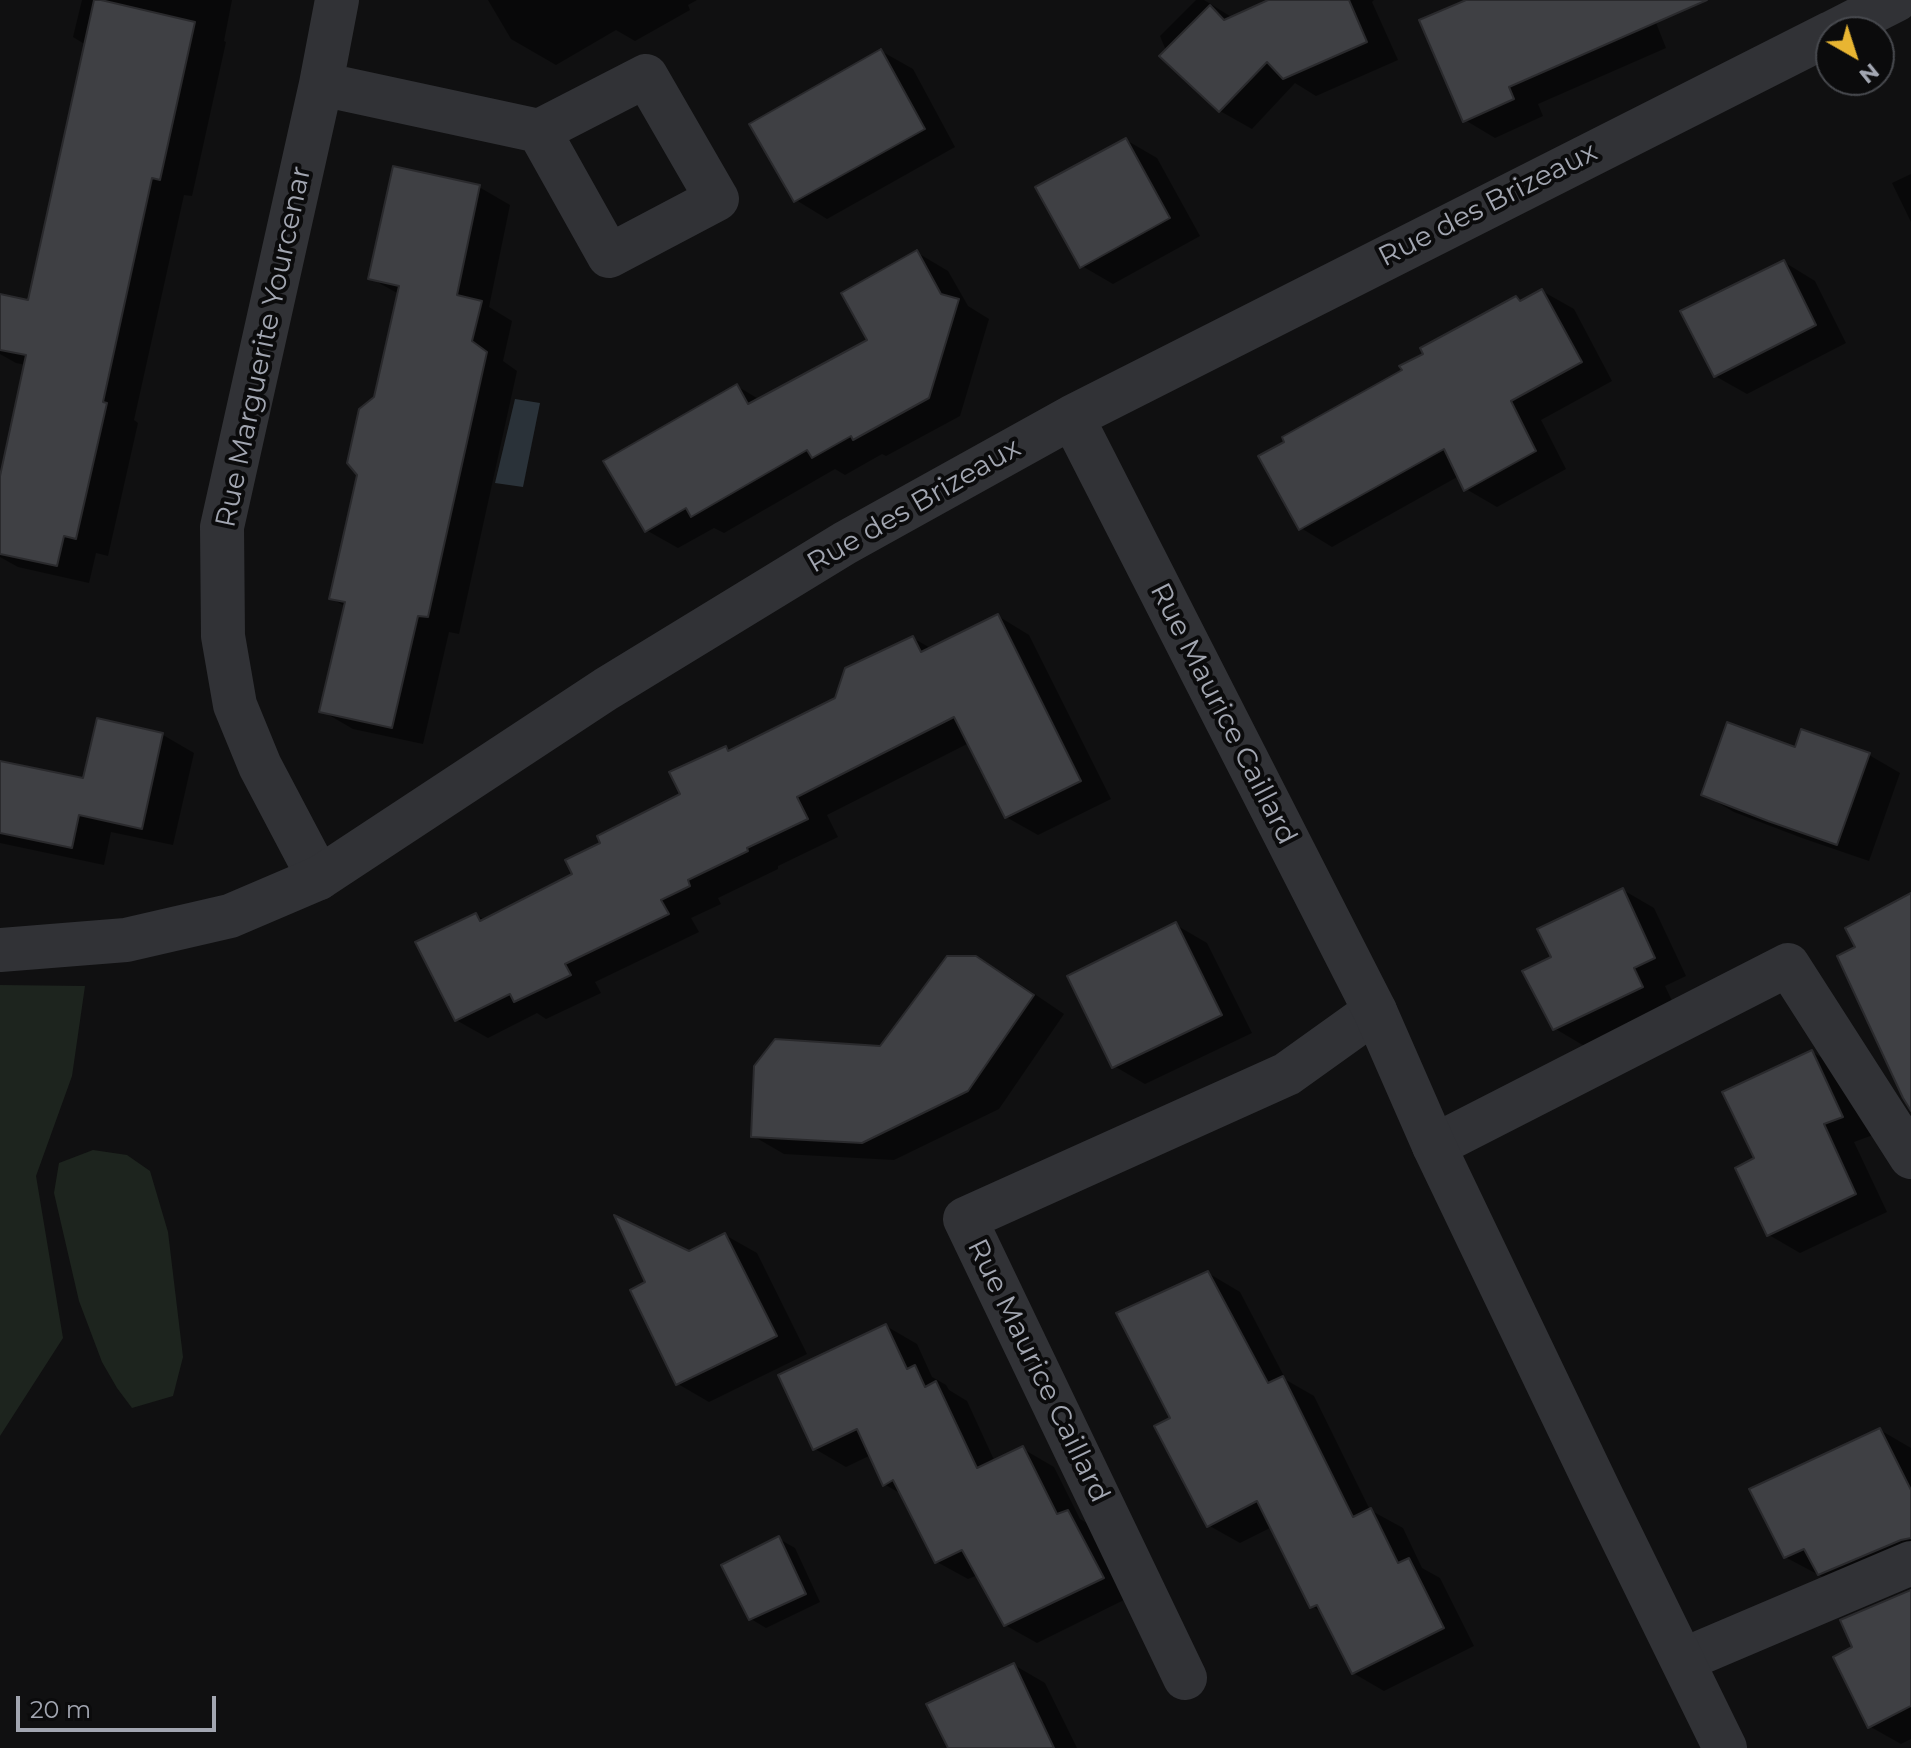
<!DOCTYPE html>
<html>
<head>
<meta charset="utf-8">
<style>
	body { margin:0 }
	#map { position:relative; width:1911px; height:1748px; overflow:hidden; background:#101011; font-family:Montserrat,sans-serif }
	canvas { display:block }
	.north { position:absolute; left:1815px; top:16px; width:80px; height:80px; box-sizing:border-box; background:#0b0b0c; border:2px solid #47494e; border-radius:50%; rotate:141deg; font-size:22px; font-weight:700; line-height:32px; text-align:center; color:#a2a6b1 }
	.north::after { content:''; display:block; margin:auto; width:28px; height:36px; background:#e8b532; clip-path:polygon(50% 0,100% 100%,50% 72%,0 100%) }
	.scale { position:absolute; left:16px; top:1696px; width:200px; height:36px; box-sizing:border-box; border:4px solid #a2a6b1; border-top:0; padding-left:10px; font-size:24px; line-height:28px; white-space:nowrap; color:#a2a6b1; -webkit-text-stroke:6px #0b0b0c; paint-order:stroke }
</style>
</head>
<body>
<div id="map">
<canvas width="1911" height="1748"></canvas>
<div class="north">N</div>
<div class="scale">20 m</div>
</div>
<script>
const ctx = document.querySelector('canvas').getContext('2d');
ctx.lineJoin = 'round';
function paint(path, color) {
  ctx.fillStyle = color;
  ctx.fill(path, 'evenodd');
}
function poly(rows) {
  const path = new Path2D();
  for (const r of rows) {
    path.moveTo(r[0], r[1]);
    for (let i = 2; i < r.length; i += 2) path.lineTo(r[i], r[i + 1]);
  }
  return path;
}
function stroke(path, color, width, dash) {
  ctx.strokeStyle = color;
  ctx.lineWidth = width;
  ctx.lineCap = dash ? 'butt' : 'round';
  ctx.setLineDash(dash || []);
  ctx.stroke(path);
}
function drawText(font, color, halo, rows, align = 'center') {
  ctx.font = font + ' Montserrat,sans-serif';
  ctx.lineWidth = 8;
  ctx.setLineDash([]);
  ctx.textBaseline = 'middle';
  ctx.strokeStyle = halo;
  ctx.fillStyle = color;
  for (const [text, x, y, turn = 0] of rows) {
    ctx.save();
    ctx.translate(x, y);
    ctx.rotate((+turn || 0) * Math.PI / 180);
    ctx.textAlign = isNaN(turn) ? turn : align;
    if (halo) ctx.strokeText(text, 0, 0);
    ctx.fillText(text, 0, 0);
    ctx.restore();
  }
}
const green = poly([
	[0,985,85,986,72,1076,36,1176,63,1338,0,1436],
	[93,1150,127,1155,150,1171,168,1232,183,1357,173,1396,132,1408,117,1388,102,1362,79,1301,54,1193,59,1163]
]);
const water = poly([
	[515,399,540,403,523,487,495,483]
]);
const shadow = poly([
	[82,0,232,0,224,41,226,42,192,196,184,195,134,420,138,423,108,556,96,553,89,583,18,567,0,557,0,486,26,365,16,363,0,354,0,296,29,303,86,45,73,37],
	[488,0,697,0,688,5,690,10,635,41,616,30,556,65,511,39],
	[1196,0,1204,0,1233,18,1273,0,1374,0,1372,2,1398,60,1316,96,1295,83,1252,129,1220,111,1172,65,1160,36],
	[1471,0,1647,0,1666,48,1538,104,1543,116,1495,138,1465,120],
	[881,51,913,69,955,147,827,219,796,200],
	[1126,140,1157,158,1200,236,1113,284,1082,266],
	[1911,174,1911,222,1892,183],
	[479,187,510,205,489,307,512,321,503,361,517,371,459,634,449,632,423,744,353,729,322,711,346,607,331,598,399,294,370,278],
	[916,252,948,271,968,306,989,319,960,416,886,456,882,454,845,475,835,469,724,533,714,528,678,548,646,530,737,386,760,400,870,341],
	[1784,262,1815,281,1846,343,1747,394,1715,376],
	[1542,291,1574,309,1612,381,1541,420,1566,469,1497,507,1466,489,1459,476,1332,547,1301,528,1405,371,1516,298,1523,302],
	[998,616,1029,635,1111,799,1038,835,1006,817,969,743,827,815,838,837,778,866,778,869,718,898,721,904,691,918,699,932,595,982,601,993,546,1019,537,1013,488,1038,456,1020,476,915,485,920,575,875,603,844,682,795,726,748,731,751,836,699,913,638,932,649],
	[163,735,194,753,173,845,111,832,104,865,0,843,0,763,85,780],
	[1796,749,1869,755,1900,773,1869,861,1802,838,1734,812,1703,794],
	[1623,890,1654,908,1686,976,1665,986,1674,1005,1586,1047,1554,1028,1554,957],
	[1176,925,1207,943,1252,1033,1145,1084,1114,1066],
	[976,958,1008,976,1064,1014,999,1109,894,1160,784,1154,753,1136,881,1048],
	[1812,1052,1843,1070,1873,1135,1854,1142,1887,1212,1800,1253,1769,1235,1757,1159],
	[725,1235,757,1253,807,1354,709,1402,678,1384,689,1253],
	[1208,1273,1240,1292,1286,1380,1314,1396,1370,1510,1403,1528,1422,1568,1440,1578,1474,1646,1384,1691,1353,1673,1324,1614,1312,1606,1272,1527,1240,1543,1208,1525,1173,1419],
	[886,1326,917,1344,932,1377,946,1385,949,1390,967,1401,995,1462,1023,1449,1054,1467,1080,1519,1099,1530,1134,1595,1037,1643,1005,1625,978,1575,968,1579,937,1562,903,1495,884,1484,871,1455,846,1467,815,1449],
	[1880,1430,1911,1448,1911,1567,1851,1592,1785,1557],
	[779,1539,795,1548,820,1602,766,1628,751,1619],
	[1911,1592,1911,1739,1901,1744,1869,1726],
	[1014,1665,1045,1683,1077,1748,951,1748]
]);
const building = poly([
	[94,0,101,0,195,22,160,180,152,178,103,402,107,403,76,539,64,536,57,566,0,554,0,476,26,355,0,350,0,294,28,300,94,0],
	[1268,0,1349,0,1367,42,1283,79,1267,62,1219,112,1159,56,1210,5,1224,20,1268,0],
	[1466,0,1707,0,1509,87,1514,99,1463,122,1419,20,1466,0],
	[881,49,925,129,794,202,749,124,881,49],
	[1126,138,1170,218,1080,268,1035,187,1126,138],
	[393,166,480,185,457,295,482,301,472,341,487,352,428,617,418,616,392,728,319,712,345,602,329,599,357,475,347,463,359,409,374,397,399,286,368,279,393,166],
	[917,250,941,294,959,299,929,398,853,440,851,436,812,458,807,450,691,517,686,508,645,532,603,461,737,384,748,404,867,340,841,293,917,250],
	[1784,260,1816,325,1714,377,1680,311,1784,260],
	[1542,289,1582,362,1511,401,1536,451,1464,491,1444,449,1299,530,1258,456,1284,442,1282,437,1402,370,1399,366,1423,354,1420,348,1516,296,1520,301,1542,289],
	[998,614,1081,781,1005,818,954,717,797,797,808,819,747,848,748,851,688,880,690,886,661,900,669,914,565,964,571,975,514,1002,510,994,455,1021,415,942,476,913,480,921,572,874,565,860,600,843,597,836,680,794,669,772,726,746,728,751,835,698,845,668,913,636,921,652,998,614],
	[97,718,163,733,142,829,79,815,72,848,0,833,0,761,83,778,97,718],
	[1727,722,1795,747,1801,729,1870,753,1837,845,1768,821,1701,795,1727,722],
	[1623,888,1655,958,1634,968,1643,987,1553,1030,1522,971,1551,957,1537,929,1623,888],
	[1911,893,1911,1111,1903,1098,1837,956,1855,947,1845,928,1911,893],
	[1176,922,1222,1015,1112,1068,1067,976,1176,922],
	[947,956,976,956,1034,995,968,1091,862,1143,751,1137,754,1066,775,1039,880,1046,947,956],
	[1812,1050,1843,1117,1824,1124,1856,1194,1767,1236,1735,1168,1754,1158,1722,1092,1812,1050],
	[614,1215,689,1251,725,1233,777,1336,676,1385,630,1290,645,1282,614,1215],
	[1208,1271,1268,1383,1283,1376,1353,1517,1371,1508,1398,1563,1409,1558,1444,1628,1352,1674,1317,1605,1310,1608,1257,1501,1207,1527,1154,1426,1170,1418,1116,1313,1208,1271],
	[886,1324,907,1369,915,1365,925,1387,936,1381,977,1468,1023,1446,1057,1514,1068,1510,1104,1578,1004,1626,962,1550,935,1563,893,1480,883,1486,857,1429,813,1450,778,1375,886,1324],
	[1880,1428,1911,1490,1911,1538,1901,1540,1818,1575,1804,1549,1784,1558,1749,1489,1880,1428],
	[779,1536,806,1594,749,1620,721,1565,779,1536],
	[1911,1590,1911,1706,1868,1728,1833,1657,1852,1647,1840,1620,1911,1590],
	[1014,1663,1054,1748,948,1748,926,1704,1014,1663]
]);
const minor = poly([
	[321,84,539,131,609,256,717,199,646,76,539,131],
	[319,878,260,766,235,705,223,636,222,527,321,84,337,0],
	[1434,1146,1788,965,1911,1157],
	[1683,1660,1911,1563],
	[1185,1678,965,1219,1287,1074,1375,1011]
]);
const tertiary = poly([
	[1833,32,1896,0],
	[1072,417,1375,1011,1434,1146,1603,1499,1725,1748],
	[0,950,126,940,230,916,319,878,606,689,845,543,1072,417,1831,33]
]);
const streetNames = [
	["Rue des Brizeaux",1488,205,-27],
	["Rue Marguerite Yourcenar",264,347,-78],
	["Rue des Brizeaux",914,506,-30],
	["Rue Maurice Caillard",1223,714,63],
	["Rue Maurice Caillard",1038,1371,64]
];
paint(green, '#1d241e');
paint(water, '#2a3239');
paint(shadow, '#0007');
paint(building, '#3f4044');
stroke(building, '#2a2a2d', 2);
stroke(minor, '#313236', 44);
stroke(tertiary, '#313236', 44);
drawText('28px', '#a2a6b1', '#0b0b0c', streetNames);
</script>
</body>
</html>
